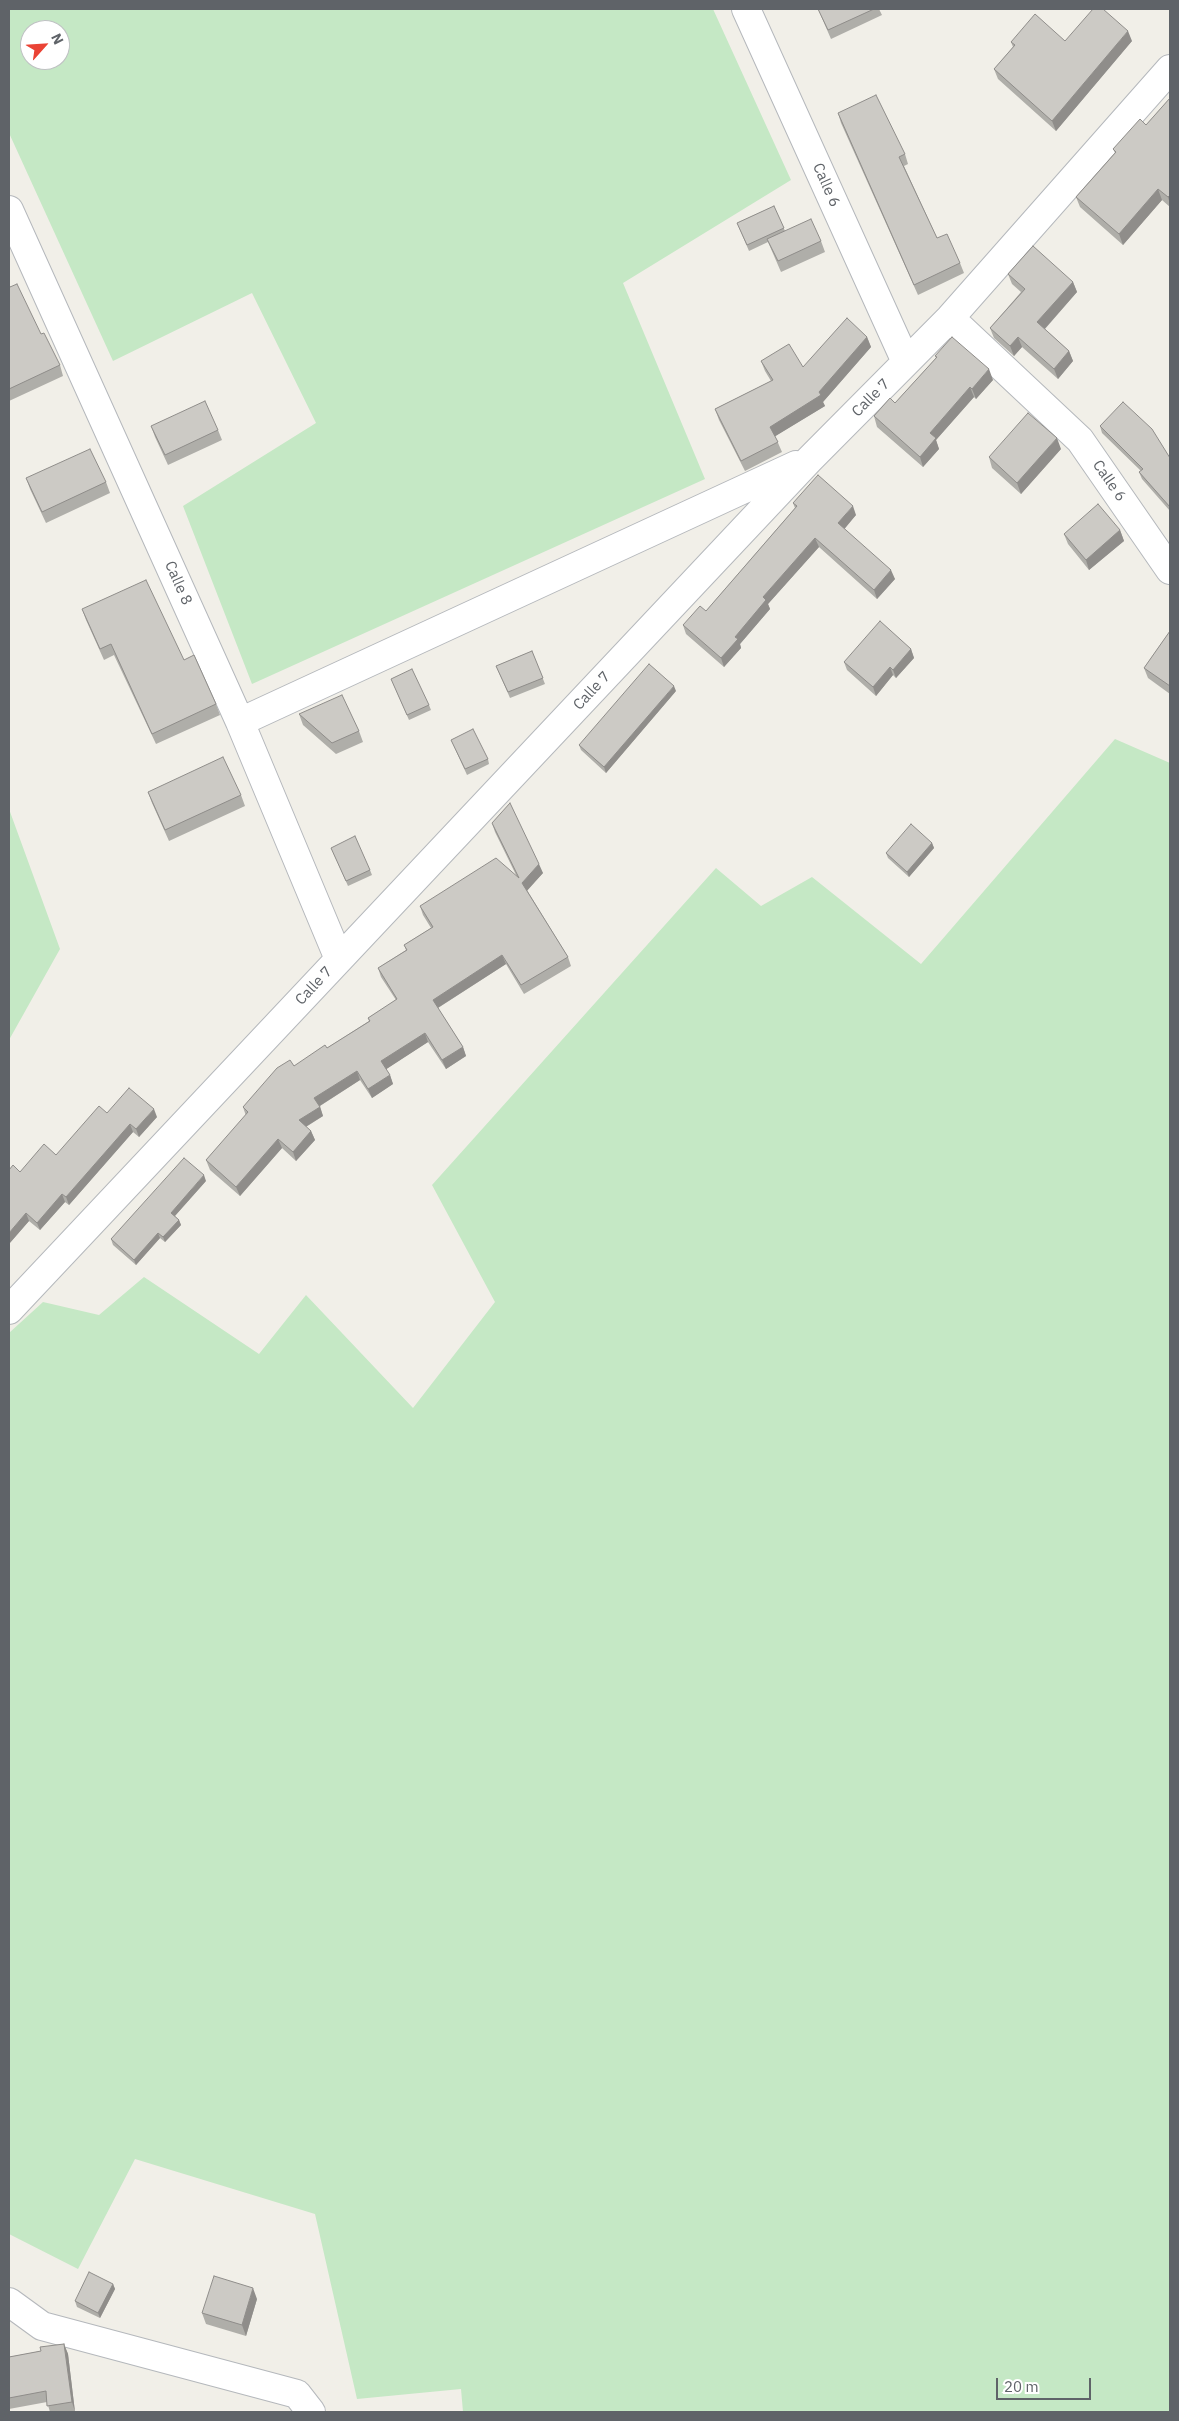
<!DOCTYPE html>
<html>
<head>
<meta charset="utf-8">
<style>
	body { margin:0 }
	#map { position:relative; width:1179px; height:2421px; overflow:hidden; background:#f1efe8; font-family:"IBM Plex Sans",sans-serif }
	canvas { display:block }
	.frame { position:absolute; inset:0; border:10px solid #5f6368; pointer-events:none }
	.north { position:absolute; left:20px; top:20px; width:50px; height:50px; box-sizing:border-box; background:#fff; border:1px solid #bfc1c3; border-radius:50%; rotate:64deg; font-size:14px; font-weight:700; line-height:20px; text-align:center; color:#5f6368 }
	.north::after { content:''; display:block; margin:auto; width:18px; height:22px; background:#ea4335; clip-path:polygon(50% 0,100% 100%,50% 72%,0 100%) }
	.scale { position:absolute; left:996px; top:2378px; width:95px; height:22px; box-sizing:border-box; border:2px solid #5f6368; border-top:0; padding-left:6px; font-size:15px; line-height:18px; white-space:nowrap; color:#5f6368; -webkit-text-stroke:4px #fff; paint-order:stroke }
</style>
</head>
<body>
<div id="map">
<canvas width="1179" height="2421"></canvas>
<div class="frame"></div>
<div class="north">N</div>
<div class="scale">20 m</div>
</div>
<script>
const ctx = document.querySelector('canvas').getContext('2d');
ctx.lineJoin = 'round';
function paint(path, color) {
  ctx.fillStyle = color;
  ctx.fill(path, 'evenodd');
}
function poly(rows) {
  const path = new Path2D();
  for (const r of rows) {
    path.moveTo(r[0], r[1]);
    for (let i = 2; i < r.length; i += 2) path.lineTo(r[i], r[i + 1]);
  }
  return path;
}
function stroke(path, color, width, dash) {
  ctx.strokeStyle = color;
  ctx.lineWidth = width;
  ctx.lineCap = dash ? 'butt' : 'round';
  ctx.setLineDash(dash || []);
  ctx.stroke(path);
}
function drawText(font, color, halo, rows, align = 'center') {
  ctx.font = font + ' "IBM Plex Sans",sans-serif';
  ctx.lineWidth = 4.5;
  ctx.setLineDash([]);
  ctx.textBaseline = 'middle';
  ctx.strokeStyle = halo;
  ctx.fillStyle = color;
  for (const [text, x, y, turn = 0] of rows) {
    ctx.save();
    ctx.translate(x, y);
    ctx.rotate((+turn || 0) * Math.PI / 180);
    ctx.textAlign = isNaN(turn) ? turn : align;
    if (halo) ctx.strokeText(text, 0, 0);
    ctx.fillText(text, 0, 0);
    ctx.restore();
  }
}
const green = poly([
	[9,9,713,9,791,180,623,283,705,479,252,684,183,506,316,423,252,293,113,361,9,133],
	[30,30,60,30,60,60,30,60],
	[1115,739,1170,763,1170,2412,463,2412,461,2389,357,2399,315,2214,135,2159,78,2269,9,2234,9,1333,43,1302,99,1315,144,1277,259,1354,306,1295,413,1408,495,1302,432,1185,716,868,761,906,812,877,921,964],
	[9,809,60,949,9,1040]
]);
const minor = poly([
	[746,9,906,362],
	[9,210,240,722,339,959],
	[950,318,1080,440,1170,570],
	[240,722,796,465],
	[9,1310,809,460,950,318,1170,69],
	[9,2302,42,2326,297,2394,311,2412]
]);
const wall = poly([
	[818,9,879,9,882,15,831,39],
	[1065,41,1132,41,1056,131,998,79,994,69,1013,47,1011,42],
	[1170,98,1170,207,1162,200,1123,245,1080,207,1076,197,1115,153,1113,149,1146,125],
	[838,113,905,154,908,164,904,166,937,238,960,263,964,273,918,295,841,123],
	[774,206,785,231,821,241,825,252,781,272,768,242,749,251,737,223],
	[1008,274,1073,282,1077,292,1045,329,1069,351,1073,361,1058,379,1022,347,1014,356,994,338,990,328,1021,292,1012,284],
	[9,285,60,365,63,376,9,401],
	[867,337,871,347,823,402,825,406,775,436,782,452,745,471,719,420,715,409,771,381,765,371,761,361,803,367],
	[935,356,993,380,976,399,974,397,936,440,939,449,923,467,877,427,874,416,895,403,936,358],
	[151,426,218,430,222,440,168,465,155,437],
	[1100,426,1170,458,1170,511,1142,479,1139,472,1141,471,1102,433],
	[1061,449,1021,494,992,468,989,457],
	[26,478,106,482,110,493,46,523,30,489],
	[793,503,856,515,844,528,895,579,877,599,819,547,768,604,770,609,740,644,741,648,724,667,686,634,683,625,706,611,795,508],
	[1120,530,1124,541,1089,570,1068,544,1064,534],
	[82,609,184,660,216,704,220,715,156,744,114,655,104,660,86,620],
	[1170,631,1170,694,1148,678,1144,668],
	[911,649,914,658,896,678,893,675,876,696,847,670,844,662],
	[532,651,545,684,510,698,496,666],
	[391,679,429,705,431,710,409,720],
	[676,691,606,773,581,750,579,745],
	[299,714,359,731,363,742,336,754,303,725],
	[451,740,488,759,489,764,467,775],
	[148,792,241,795,245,806,169,841,152,803],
	[492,823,543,873,527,890,568,957,571,966,524,994,506,964,438,1008,463,1047,466,1056,446,1069,428,1042,386,1069,390,1075,393,1084,372,1098,360,1080,320,1106,323,1116,306,1127,311,1131,315,1140,296,1161,282,1148,240,1196,210,1170,206,1160,246,1116,243,1107,294,1066,327,1048,369,1021,368,1018,396,1000,381,977,378,968,406,950,404,945,431,928,423,915,420,906,517,877,495,832],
	[932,843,934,848,909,877,888,858,886,853],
	[331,848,370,870,372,875,348,886],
	[107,1113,157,1117,139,1137,133,1132,69,1205,65,1202,40,1230,29,1221,9,1244,20,1172,56,1155],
	[206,1181,175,1216,179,1220,181,1225,165,1242,160,1238,136,1265,113,1245,111,1239],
	[113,2284,115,2289,100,2318,77,2307,75,2301],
	[257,2299,246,2336,206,2324,202,2313],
	[64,2344,68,2354,75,2412,50,2412,47,2402,9,2409,9,2357,41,2351]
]);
const shadedWall = poly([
	[1128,31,1132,41,1056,131,1052,121],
	[1158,189,1162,200,1123,245,1119,234],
	[1170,195,1170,204,1168,197],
	[1073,282,1077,292,1041,333,1037,322],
	[867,337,871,347,823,402,825,406,774,437,770,427,819,392],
	[1018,337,1022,347,1014,356,1010,346],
	[1069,351,1073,361,1058,379,1054,369],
	[989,369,993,380,976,399,972,389],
	[970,387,974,397,936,440,939,449,923,467,920,457,930,433],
	[1057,438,1061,449,1021,494,1017,483],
	[853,506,856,515,842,532,838,523],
	[1120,530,1124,541,1089,570,1086,560],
	[815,538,819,547,768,604,770,609,740,644,741,648,724,667,721,658,735,637,763,597],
	[891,570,895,579,877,599,874,590],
	[911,649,914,658,896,678,893,670],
	[890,667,893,675,876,696,873,687],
	[674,686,676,691,606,773,604,767],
	[932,843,934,848,909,877,907,872],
	[539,864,543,873,526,892,522,883],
	[502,955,506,964,436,1009,433,1000],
	[425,1033,428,1042,385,1070,381,1061],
	[463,1047,466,1056,446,1069,442,1060],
	[357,1071,360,1080,318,1107,314,1098],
	[390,1075,393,1084,372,1098,368,1089],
	[320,1107,323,1116,302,1129,299,1120],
	[154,1109,157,1117,139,1137,136,1129],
	[130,1124,133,1132,69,1205,66,1197],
	[311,1131,315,1140,296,1161,293,1152],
	[278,1139,282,1148,240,1196,236,1187],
	[204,1175,206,1181,173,1218,171,1213],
	[62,1194,65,1202,40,1230,37,1223],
	[26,1213,29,1221,9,1244,9,1233],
	[179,1220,181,1225,165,1242,163,1237],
	[158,1233,160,1238,136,1265,134,1260],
	[113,2284,115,2289,100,2318,98,2313],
	[253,2288,257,2299,246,2336,242,2325],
	[64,2344,68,2354,75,2412,72,2402]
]);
const building = poly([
	[818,9,874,9,828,30,818,9],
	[1093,9,1103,9,1128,31,1052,121,994,69,1015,45,1011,42,1035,14,1065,41,1093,9],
	[876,95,905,154,899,157,937,238,947,234,960,263,914,285,838,113,876,95],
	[1170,98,1170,195,1168,197,1158,189,1119,234,1076,197,1116,152,1113,149,1140,119,1146,125,1170,98],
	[774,206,784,228,747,245,737,223,774,206],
	[811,219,821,241,778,261,767,239,811,219],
	[1033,246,1073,282,1037,322,1069,351,1054,369,1018,337,1010,346,990,328,1025,289,1008,274,1033,246],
	[17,284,41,334,44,333,60,365,9,389,9,285,10,287,17,284],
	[847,318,867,337,819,392,821,395,770,427,778,442,741,461,715,409,773,380,761,361,789,344,803,367,847,318],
	[952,337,989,369,972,389,970,387,930,433,936,438,920,457,874,416,890,398,895,403,937,357,935,356,952,337],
	[205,401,218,430,165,455,151,426,205,401],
	[1123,402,1152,429,1170,458,1170,507,1139,472,1143,469,1100,426,1123,402],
	[1028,413,1057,438,1017,483,989,457,1028,413],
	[90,449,106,482,42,512,26,478,90,449],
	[818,475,853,506,838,523,891,570,874,590,815,538,763,597,766,600,735,637,738,639,721,658,683,625,700,606,706,611,797,506,793,503,818,475],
	[1098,504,1120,530,1086,560,1064,534,1098,504],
	[146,580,184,660,194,655,216,704,152,734,111,644,100,649,82,609,146,580],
	[880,621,911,649,893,670,890,667,873,687,844,662,880,621],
	[1170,631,1170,686,1144,668,1170,631],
	[532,651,543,678,508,692,496,666,532,651],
	[649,664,674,686,604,767,579,745,649,664],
	[412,669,429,705,407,715,391,679,412,669],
	[342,695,359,731,332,743,299,714,342,695],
	[473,729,488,759,465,769,451,740,473,729],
	[223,757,241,795,165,830,148,792,223,757],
	[510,803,539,864,522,883,568,957,521,985,502,955,433,1000,463,1047,442,1060,425,1033,381,1061,390,1075,368,1089,357,1071,314,1098,320,1107,299,1120,311,1131,293,1152,278,1139,236,1187,206,1160,248,1112,243,1107,277,1068,290,1060,294,1066,325,1045,327,1048,370,1021,368,1018,397,999,378,968,407,950,404,945,433,927,420,906,496,858,519,878,492,823,510,803],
	[911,824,932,843,907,872,886,853,911,824],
	[355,836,370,870,346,881,331,848,355,836],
	[129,1088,154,1109,136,1129,130,1124,66,1197,62,1194,37,1223,26,1213,9,1233,9,1170,13,1165,20,1172,44,1144,56,1155,99,1106,107,1113,129,1088],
	[184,1158,204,1175,171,1213,179,1220,163,1237,158,1233,134,1260,111,1239,184,1158],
	[89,2272,113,2284,98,2313,75,2301,89,2272],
	[214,2276,253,2288,242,2325,202,2313,214,2276],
	[64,2344,72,2402,47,2406,46,2391,9,2398,9,2357,41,2351,40,2347,64,2344]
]);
const streetNames = [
	["Calle 6",826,185,66],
	["Calle 7",871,398,-45],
	["Calle 6",1109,481,55],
	["Calle 8",178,583,66],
	["Calle 7",592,691,-47],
	["Calle 7",314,986,-47]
];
paint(green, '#c5e8c5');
stroke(minor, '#b5b8bc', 30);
stroke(minor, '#fff', 28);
paint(wall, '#afaea9');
paint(shadedWall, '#8f8d8a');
paint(building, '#cccac5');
stroke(building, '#8f8d8a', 1);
drawText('15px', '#5f6368', '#fff', streetNames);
</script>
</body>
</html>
